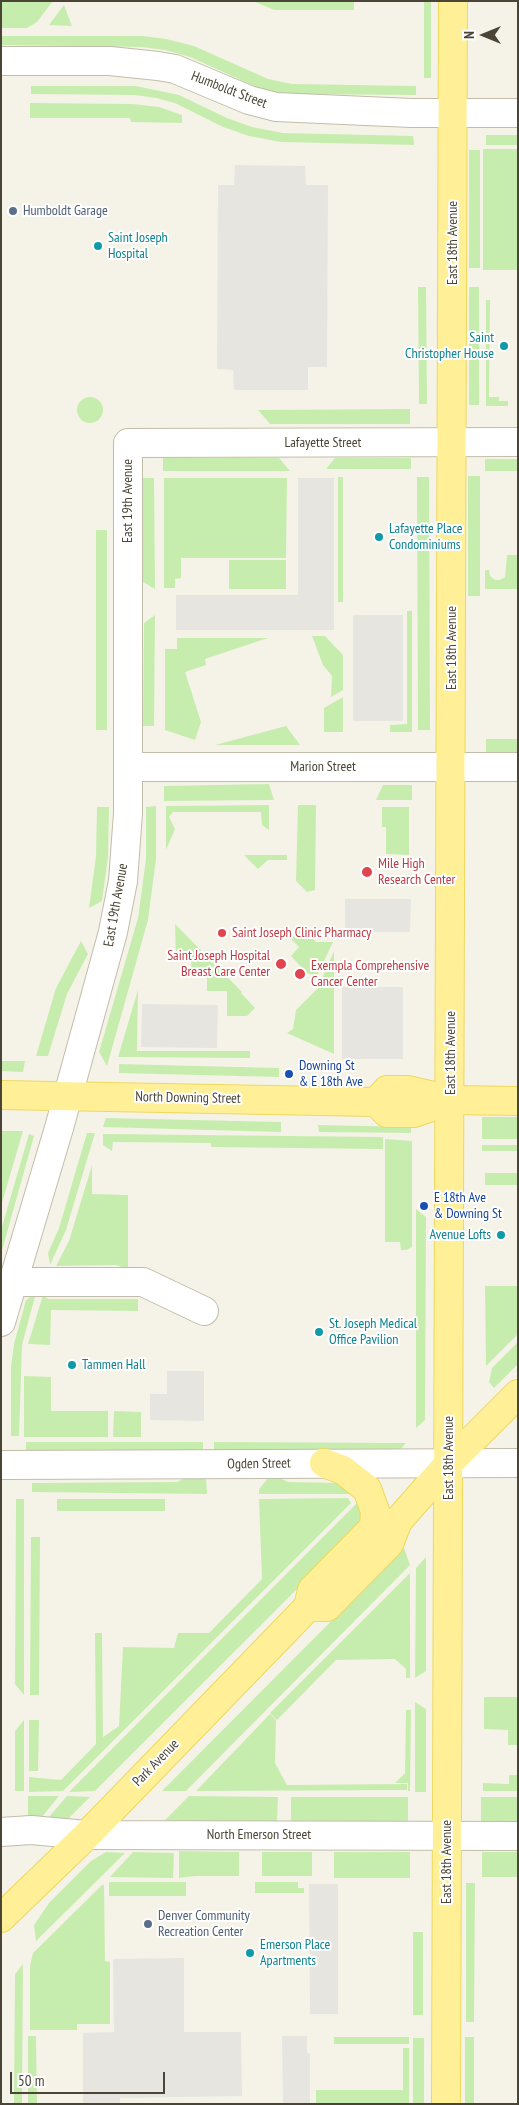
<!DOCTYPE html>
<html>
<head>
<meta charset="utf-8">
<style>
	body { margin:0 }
	#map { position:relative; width:519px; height:2105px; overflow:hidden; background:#f5f3e8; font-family:"PT Sans Narrow",sans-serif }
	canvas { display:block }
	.frame { position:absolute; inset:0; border:2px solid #4a4536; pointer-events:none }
	.north { position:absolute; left:459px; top:10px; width:50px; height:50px; -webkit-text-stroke:4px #fff; paint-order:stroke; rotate:270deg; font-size:14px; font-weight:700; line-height:20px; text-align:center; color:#4a4536 }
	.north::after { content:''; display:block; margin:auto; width:18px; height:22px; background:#4a4536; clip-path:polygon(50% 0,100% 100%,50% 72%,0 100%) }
	.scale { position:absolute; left:10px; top:2072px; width:155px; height:22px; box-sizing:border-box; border:2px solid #4a4536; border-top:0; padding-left:6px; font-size:15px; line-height:18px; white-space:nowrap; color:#4a4536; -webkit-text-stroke:4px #fff; paint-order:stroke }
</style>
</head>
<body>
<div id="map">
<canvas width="519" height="2105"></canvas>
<div class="frame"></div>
<div class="north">N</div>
<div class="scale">50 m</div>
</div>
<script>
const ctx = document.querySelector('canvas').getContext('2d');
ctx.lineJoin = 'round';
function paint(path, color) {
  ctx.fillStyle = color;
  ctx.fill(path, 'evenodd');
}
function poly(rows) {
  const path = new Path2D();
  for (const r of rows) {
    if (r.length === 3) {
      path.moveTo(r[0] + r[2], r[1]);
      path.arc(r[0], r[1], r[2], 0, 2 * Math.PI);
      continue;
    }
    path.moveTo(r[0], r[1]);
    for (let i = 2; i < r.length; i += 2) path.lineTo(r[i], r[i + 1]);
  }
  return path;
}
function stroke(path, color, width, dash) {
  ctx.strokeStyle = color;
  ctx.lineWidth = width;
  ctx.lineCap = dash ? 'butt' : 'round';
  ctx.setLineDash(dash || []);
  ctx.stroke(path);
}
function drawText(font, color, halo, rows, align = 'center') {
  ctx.font = font + ' "PT Sans Narrow",sans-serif';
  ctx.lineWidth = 4;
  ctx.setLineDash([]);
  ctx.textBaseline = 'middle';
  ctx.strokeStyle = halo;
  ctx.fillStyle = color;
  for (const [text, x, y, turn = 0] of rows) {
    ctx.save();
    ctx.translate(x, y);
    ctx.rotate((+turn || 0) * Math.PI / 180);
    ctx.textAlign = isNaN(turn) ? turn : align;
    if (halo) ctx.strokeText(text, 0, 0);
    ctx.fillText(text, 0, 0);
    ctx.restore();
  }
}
const green = poly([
	[1,1,53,1,37,22,27,28,1,28],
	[253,1,354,1,354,10,274,10],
	[424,1,431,1,431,78,424,78],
	[64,5,72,26,49,25],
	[1,36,143,36,166,39,194,46,268,79,292,84,416,86,416,95,291,94,263,90,190,57,165,50,141,47,1,45],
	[31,86,136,86,179,95,227,118,252,127,283,133,413,136,414,145,281,142,249,136,223,127,175,103,156,98,135,95,31,94],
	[30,103,133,104,159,107,182,115,182,123,131,122,130,118,30,118],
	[486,135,518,135,518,145,486,145],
	[483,149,518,149,518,270,483,270],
	[469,150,480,150,480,268,469,268],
	[418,287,426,287,427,404,419,404],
	[469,287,479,287,479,405,469,405],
	[486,300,490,300,489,397,499,397,499,401,508,401,508,406,486,406],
	[90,410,13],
	[410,409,410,424,270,424,258,410],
	[163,458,279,458,290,471,163,471],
	[335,458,411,458,411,469,326,469],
	[485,459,518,459,518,471,485,471],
	[468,476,480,476,480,596,468,596],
	[338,477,343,477,343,602,338,602],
	[417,477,429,477,430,730,418,730],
	[143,478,154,478,155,589,143,582],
	[164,478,287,478,286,558,181,558,181,578,175,579,175,588,164,588],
	[96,530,107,530,107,730,96,730],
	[507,555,517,555,517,589,485,589,485,570,489,570,490,576,495,580,500,580,505,577],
	[229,560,286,560,286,589,229,589],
	[407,611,412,611,412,732,390,732,390,725,407,724],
	[155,615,154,726,143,726,144,623],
	[312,636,325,636,343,655,343,690,331,697,332,676,323,665],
	[177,638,268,638,205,659,206,665,185,672,201,722,195,740,165,730,165,649,177,649],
	[343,697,343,732,324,732,324,708],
	[286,726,300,745,215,745],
	[486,739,518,739,518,752,486,752],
	[269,784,274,800,164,801,164,786],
	[383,785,412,785,412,800,376,800],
	[269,805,269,830,262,825,261,812,173,812,169,817,175,829,166,850,166,806],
	[298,805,316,805,315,890,307,892,296,881],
	[156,806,156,859,148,920,107,1066,99,1052,138,918,146,859,146,807],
	[97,807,109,807,108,857,102,901,89,908,96,856],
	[382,807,409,807,409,855,386,854,386,827,382,827],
	[244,855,287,855,287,860,268,860,258,869],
	[175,924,242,992,241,993,255,1008,247,1016,227,1016,227,991,207,991,207,977,192,977,191,960,176,961],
	[302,928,316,942,333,942,317,976,307,973,291,956,299,947,291,939],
	[81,941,88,954,67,994,48,1056,36,1056,56,988],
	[334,951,334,1054,287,1033,293,1029,296,1010,318,988],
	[138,990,137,1051,250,1051,250,1058,118,1057],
	[1,1061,25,1061,23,1072,1,1071],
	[119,1064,279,1068,279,1077,119,1073],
	[482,1117,518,1117,518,1139,482,1139],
	[106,1118,281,1122,281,1132,103,1127],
	[318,1125,411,1127,411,1133,319,1132],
	[1,1131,23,1131,1,1206],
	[87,1133,95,1133,66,1230,50,1265,48,1253,59,1228],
	[29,1134,34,1136,1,1254,1,1230],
	[103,1134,383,1137,383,1149,211,1147,211,1143,113,1142,112,1151,103,1145],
	[385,1139,412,1141,412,1247,406,1250,401,1250,400,1242,385,1242],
	[482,1145,518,1145,518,1151,482,1151],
	[92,1165,92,1194,128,1195,128,1269,116,1265,56,1266,69,1241],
	[485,1173,518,1173,518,1185,485,1185],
	[416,1209,426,1217,425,1420,416,1428],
	[485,1286,518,1286,518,1334,486,1366],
	[36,1293,22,1345,19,1436,11,1436,11,1367,14,1344,26,1300],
	[43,1295,48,1299,138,1299,138,1311,51,1310,50,1345,28,1344],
	[518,1342,518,1364,494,1388,489,1382,492,1368],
	[24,1376,51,1377,51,1411,108,1411,108,1437,24,1437],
	[114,1411,141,1412,141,1437,113,1437],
	[26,1442,203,1442,203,1454,26,1453],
	[214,1442,406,1443,397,1453,214,1454],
	[187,1477,206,1478,207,1494,32,1492,32,1483,177,1482],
	[269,1477,280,1478,288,1482,337,1483,353,1494,259,1494,259,1489],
	[348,1498,351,1503,63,1791,29,1792,29,1777,61,1780,96,1744,95,1633,102,1633,103,1737,119,1726,123,1647,174,1648,178,1633,209,1633,262,1579,259,1499],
	[16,1499,24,1499,24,1695,15,1684],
	[57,1499,165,1499,165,1511,57,1511],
	[357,1503,363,1504,364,1510,360,1526,95,1791,69,1792],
	[31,1537,40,1537,39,1695,30,1695],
	[404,1548,410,1565,186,1791,162,1791],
	[426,1557,426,1671,415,1678,416,1568],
	[410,1573,410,1678,406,1678,406,1669,395,1659,336,1660,277,1720,270,1713],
	[484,1697,518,1697,518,1745,508,1745,508,1730,484,1729],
	[415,1702,426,1709,426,1792,415,1792],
	[406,1710,411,1710,410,1791,408,1791,408,1783,395,1783,405,1773],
	[270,1714,276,1720,275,1763,287,1785,407,1784,407,1790,196,1791],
	[24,1720,24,1791,15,1791,15,1731],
	[29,1720,39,1720,38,1771,29,1771],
	[509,1775,518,1775,518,1791,483,1791,483,1783,509,1784],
	[28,1796,59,1796,41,1818,28,1821],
	[67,1796,90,1797,61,1826,41,1826],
	[189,1796,278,1797,277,1821,169,1822,165,1820],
	[291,1797,408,1797,408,1823,291,1823],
	[481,1797,518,1797,518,1824,481,1824],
	[179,1851,239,1852,239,1876,195,1876,179,1878],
	[106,1852,125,1853,36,1941,34,1925,49,1903,91,1861],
	[133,1852,174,1853,173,1878,110,1877],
	[262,1852,312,1852,312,1876,262,1876],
	[334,1852,410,1852,410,1878,334,1878],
	[482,1852,518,1852,518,1877,482,1877],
	[109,1882,186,1882,186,1896,109,1896],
	[255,1882,298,1882,298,1888,304,1888,304,1893,255,1893],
	[466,1883,475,1883,474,2022,466,2022],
	[102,1885,104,1885,105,1961,110,1962,110,2024,77,2024,77,2030,30,2030,30,1966,33,1953],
	[413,1932,423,1932,423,2015,413,2015],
	[23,1964,22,2104,14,2104,15,1974],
	[28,2036,36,2036,37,2104,28,2104],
	[334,2037,409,2037,409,2044,334,2044],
	[465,2037,474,2037,474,2104,465,2104],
	[413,2038,424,2038,424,2104,413,2104],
	[403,2048,409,2048,409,2104,316,2104,316,2090,403,2090]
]);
const parking = poly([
	[235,165,305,166,306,185,328,185,327,367,308,367,308,390,234,390,233,370,217,369,218,185,234,185],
	[298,478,334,478,334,630,176,630,176,595,298,595],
	[353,615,403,615,403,721,353,721],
	[345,899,411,899,410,932,345,932],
	[342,987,403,987,403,1059,342,1059],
	[142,1004,218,1005,217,1048,141,1047],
	[167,1371,204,1371,204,1421,150,1420,150,1394,167,1394],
	[309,1884,338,1884,338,2014,310,2014],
	[184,1958,184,2032,241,2032,242,2096,120,2098,120,2104,83,2104,83,2033,114,2032,113,1959],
	[282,2036,307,2036,307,2053,310,2054,310,2104,283,2104]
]);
const minor = poly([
	[1,61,110,61,158,66,175,69,249,100,276,107,411,113,518,113],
	[128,767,518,767],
	[13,1282,143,1282,204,1311],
	[1,1322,59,1128,113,932,123,881,128,813,128,443,518,442],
	[1,1465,518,1463],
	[1,1832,31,1830,87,1835,518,1836]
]);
const major = poly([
	[1,1095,376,1102,387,1113,414,1113,451,1100],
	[376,1102,387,1090,407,1090,451,1100,518,1101],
	[324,1463,343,1470,367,1489,375,1511,374,1527],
	[308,1607,327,1607,389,1544,398,1521,449,1463,518,1394],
	[1,1918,87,1835,308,1607,312,1590,374,1527,398,1521],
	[446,2104,453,1]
]);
const markers = [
	[13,211,5,"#5c6f8a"],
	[98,246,5,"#0f9aa8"],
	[504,346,5,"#0f9aa8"],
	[379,537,5,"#0f9aa8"],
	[367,872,6,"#e0444e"],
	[222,933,5,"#e0444e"],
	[281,964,6,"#e0444e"],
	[300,974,6,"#e0444e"],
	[289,1074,5,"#1a4fb4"],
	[424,1206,5,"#1a4fb4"],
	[501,1235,5,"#0f9aa8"],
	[319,1332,5,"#0f9aa8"],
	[72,1365,5,"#0f9aa8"],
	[148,1924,5,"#5c6f8a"],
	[250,1953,5,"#0f9aa8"]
];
const streetNames = [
	["Humboldt Street",229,90,21],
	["East 18th Avenue",453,243,-90],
	["Lafayette Street",323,443],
	["East 19th Avenue",128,501,-90],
	["East 18th Avenue",452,648,-90],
	["Marion Street",323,767],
	["East 19th Avenue",116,905,-80],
	["East 18th Avenue",451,1053,-90],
	["North Downing Street",188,1098,1],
	["East 18th Avenue",449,1458,-90],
	["Ogden Street",259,1464,-1],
	["Park Avenue",156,1763,-46],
	["North Emerson Street",259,1835],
	["East 18th Avenue",447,1862,-90]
];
const serviceNames = [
	["Humboldt Garage",23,211],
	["Denver Community",158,1916],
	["Recreation Center",158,1932]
];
const cultureNames = [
	["Saint Joseph",108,238],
	["Hospital",108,254],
	["Saint",494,338,"right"],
	["Christopher House",494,354,"right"],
	["Lafayette Place",389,529],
	["Condominiums",389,545],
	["Avenue Lofts",491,1235,"right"],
	["St. Joseph Medical",329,1324],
	["Office Pavilion",329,1340],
	["Tammen Hall",82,1365],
	["Emerson Place",260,1945],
	["Apartments",260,1961]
];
const healthNames = [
	["Mile High",378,864],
	["Research Center",378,880],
	["Saint Joseph Clinic Pharmacy",232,933],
	["Saint Joseph Hospital",270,956,"right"],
	["Breast Care Center",270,972,"right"],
	["Exempla Comprehensive",311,966],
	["Cancer Center",311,982]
];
const transitNames = [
	["Downing St",299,1066],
	["& E 18th Ave",299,1082],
	["E 18th Ave",434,1198],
	["& Downing St",434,1214]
];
paint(green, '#c7edae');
paint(parking, '#e6e5e0');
stroke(minor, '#c2bdaa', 30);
stroke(major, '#eed85d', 30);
stroke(minor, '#fff', 28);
stroke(major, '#fff098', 28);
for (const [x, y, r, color] of markers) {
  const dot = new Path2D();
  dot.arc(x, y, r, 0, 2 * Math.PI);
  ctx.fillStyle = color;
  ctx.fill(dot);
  stroke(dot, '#fff', 2);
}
drawText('14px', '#4a4536', '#fff', streetNames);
drawText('14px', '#4e5e75', '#fff', serviceNames, 'left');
drawText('14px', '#0d838f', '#fff', cultureNames, 'left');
drawText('14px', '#be3a42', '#fff', healthNames, 'left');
drawText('14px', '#164399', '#fff', transitNames, 'left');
</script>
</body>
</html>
